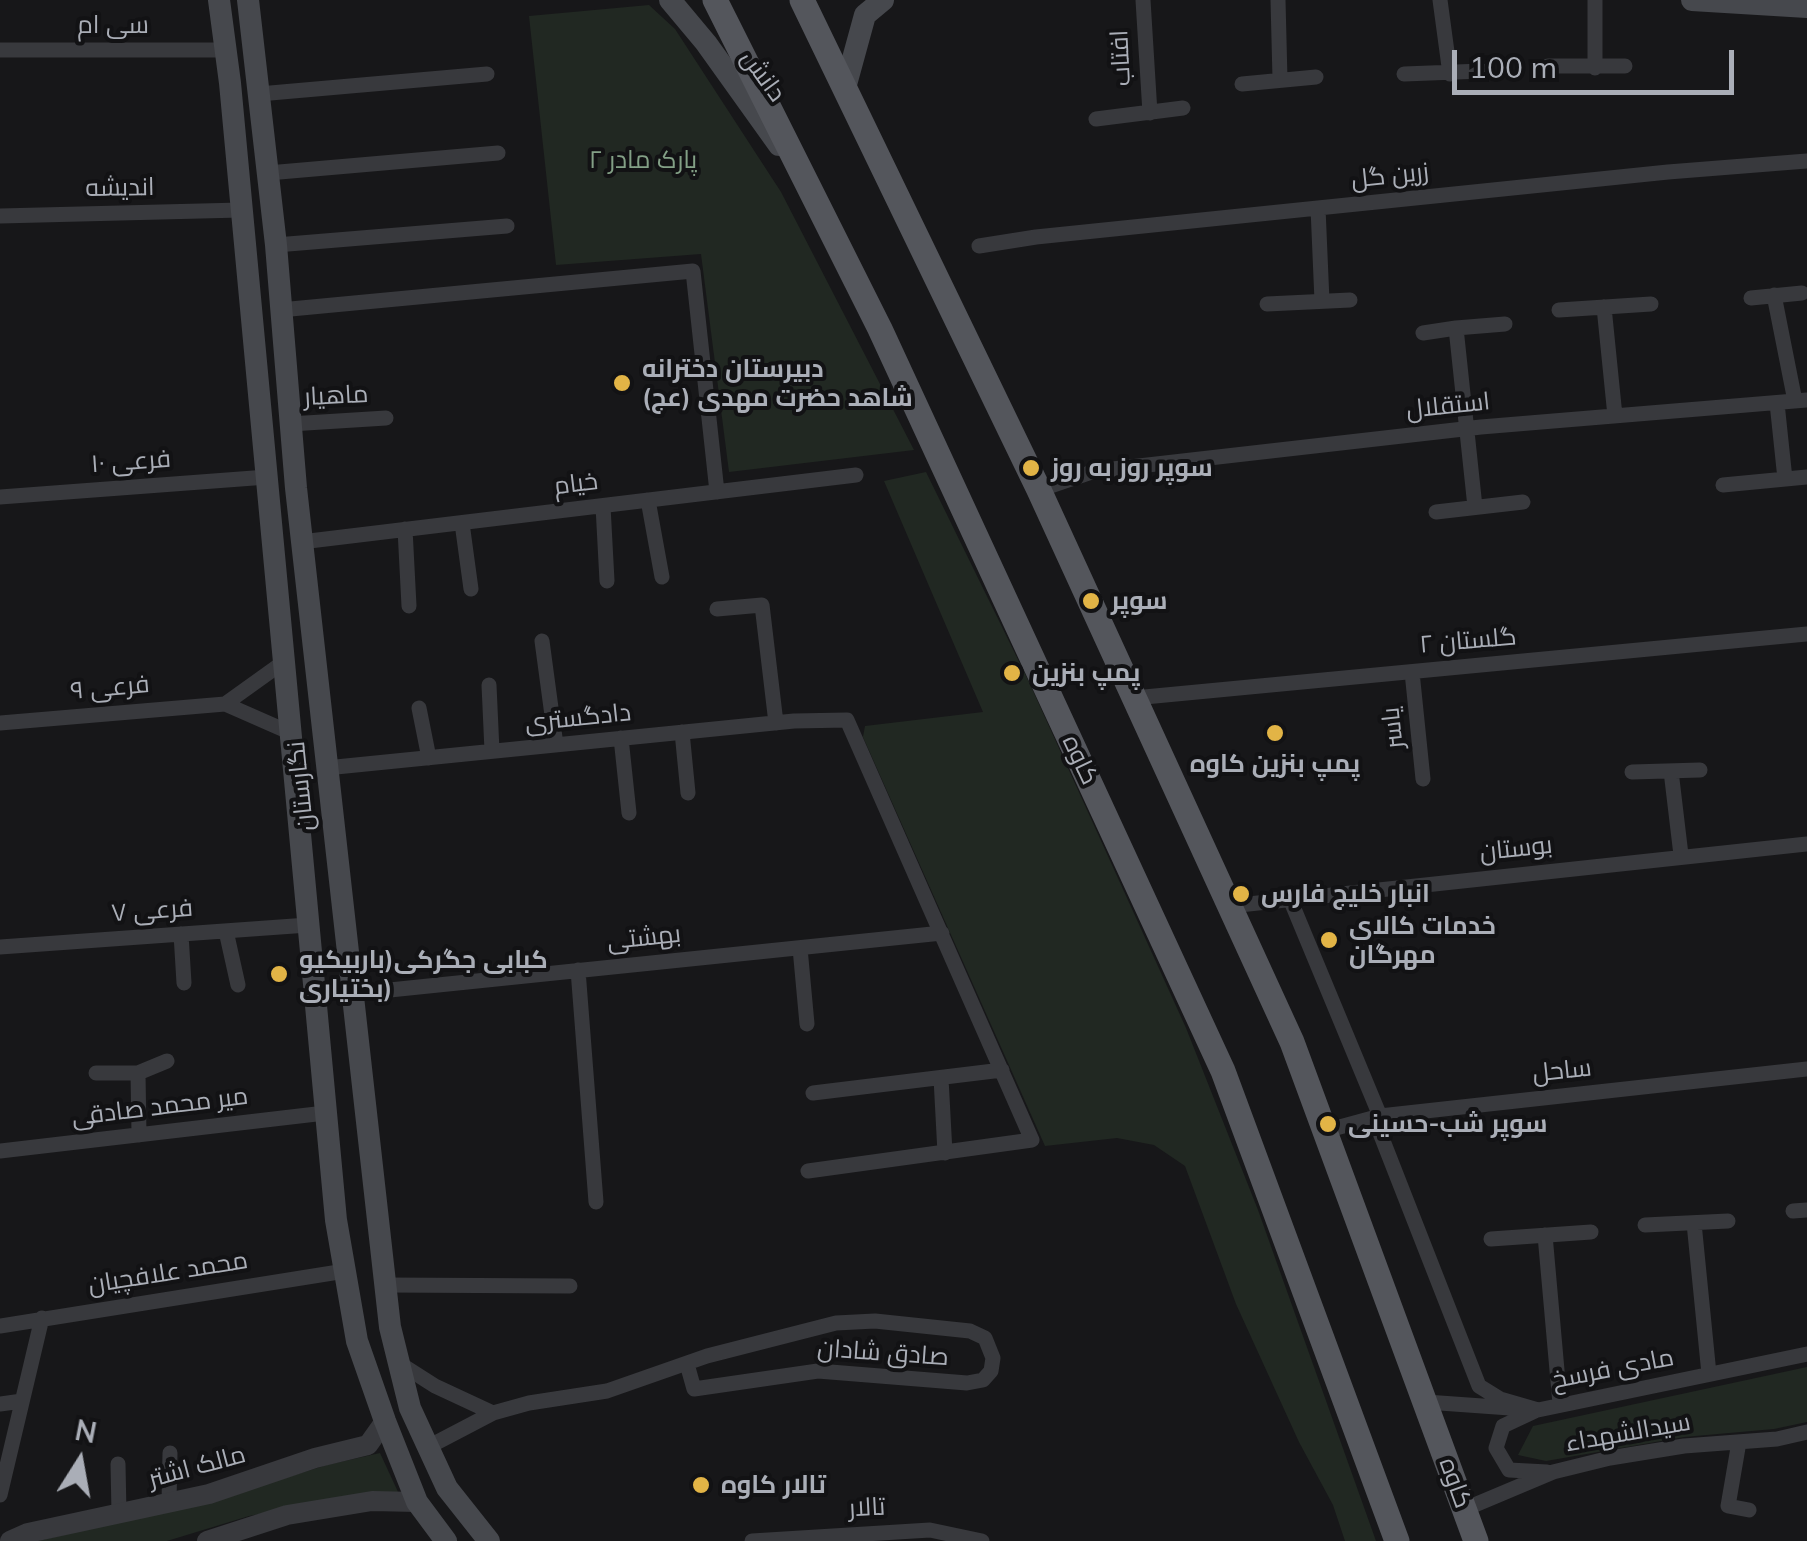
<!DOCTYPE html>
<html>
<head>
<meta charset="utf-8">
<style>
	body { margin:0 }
	#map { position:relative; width:1807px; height:1541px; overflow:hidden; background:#171719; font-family:Mulish,sans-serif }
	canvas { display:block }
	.north { position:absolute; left:30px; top:1411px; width:100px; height:100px; -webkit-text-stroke:8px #121214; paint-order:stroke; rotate:11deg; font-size:28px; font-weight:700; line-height:40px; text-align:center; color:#aaaeb7 }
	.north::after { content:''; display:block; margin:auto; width:35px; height:45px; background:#aaaeb7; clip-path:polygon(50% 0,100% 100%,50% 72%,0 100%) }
	.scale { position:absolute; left:1452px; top:50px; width:282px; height:45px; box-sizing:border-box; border:5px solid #aaaeb7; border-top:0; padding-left:12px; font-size:30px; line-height:35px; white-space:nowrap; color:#aaaeb7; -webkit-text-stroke:8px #121214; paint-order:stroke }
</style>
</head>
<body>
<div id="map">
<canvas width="1807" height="1541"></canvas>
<div class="north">N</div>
<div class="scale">100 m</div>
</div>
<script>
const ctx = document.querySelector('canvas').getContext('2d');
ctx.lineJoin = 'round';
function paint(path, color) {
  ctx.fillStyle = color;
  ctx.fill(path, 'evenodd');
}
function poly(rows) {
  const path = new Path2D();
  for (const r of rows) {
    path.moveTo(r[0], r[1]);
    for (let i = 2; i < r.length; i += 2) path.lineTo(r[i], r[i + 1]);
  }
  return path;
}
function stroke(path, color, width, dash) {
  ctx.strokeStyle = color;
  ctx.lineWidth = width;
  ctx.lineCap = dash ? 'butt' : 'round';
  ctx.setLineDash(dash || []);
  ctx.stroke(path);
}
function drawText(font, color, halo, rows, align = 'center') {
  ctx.font = font + ' Mulish,Cairo,sans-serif';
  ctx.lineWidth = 8;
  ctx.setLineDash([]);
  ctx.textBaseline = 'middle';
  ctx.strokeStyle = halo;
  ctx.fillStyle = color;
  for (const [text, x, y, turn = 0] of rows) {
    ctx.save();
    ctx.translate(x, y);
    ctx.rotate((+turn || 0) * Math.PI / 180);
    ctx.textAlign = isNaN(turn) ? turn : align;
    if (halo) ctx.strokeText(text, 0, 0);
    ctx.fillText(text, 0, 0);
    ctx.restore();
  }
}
const green = poly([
	[649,5,675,29,781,192,914,450,729,472,701,254,556,265,529,16],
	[926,472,1028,680,1186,1028,1258,1210,1376,1541,1345,1541,1333,1505,1299,1442,1236,1304,1185,1166,1154,1145,1117,1138,1045,1146,863,737,865,726,983,712,884,481],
	[1807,1367,1807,1422,1774,1429,1684,1437,1546,1461,1518,1455,1533,1426],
	[380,1453,399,1494,328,1501,249,1516,167,1541,37,1541,213,1500,327,1465]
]);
const minor = poly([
	[1143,0,1150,113],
	[1278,0,1280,79],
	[1440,0,1450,74],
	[0,50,225,50],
	[1548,66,1625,66],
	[1595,68,1595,0],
	[1404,74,1482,71],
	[1242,84,1316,77],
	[259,94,487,74],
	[1096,119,1183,108],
	[268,173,498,153],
	[1318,208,1322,301],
	[0,216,241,210],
	[276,245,507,226],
	[979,246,1036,237,1668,172,1807,161],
	[1774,295,1795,401],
	[1751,298,1802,293],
	[1267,304,1350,300],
	[1604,307,1615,416],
	[280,310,693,271,717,492],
	[1559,310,1651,304],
	[1423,333,1456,328],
	[1777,403,1785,479],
	[290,424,386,418],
	[1723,485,1807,477],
	[1039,490,1095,471,1481,427,1807,400],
	[0,497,267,477],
	[648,500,662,577],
	[603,506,607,581],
	[1475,507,1456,328,1505,324],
	[1436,512,1523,502],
	[462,523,471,589],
	[405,529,409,606],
	[301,542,856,475],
	[717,609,762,605,776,723],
	[542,641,556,745],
	[1412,672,1423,779],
	[489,685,492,751],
	[1134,698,1807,634],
	[225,704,285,661],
	[419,708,429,758],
	[0,723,225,704,291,733],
	[682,732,688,793],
	[621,738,629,813],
	[326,768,794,721,847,720,1032,1140,808,1171],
	[1671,771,1681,855],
	[1632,772,1700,770],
	[1290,899,1380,1116,1380,1133,1479,1386,1500,1399,1538,1410],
	[1230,906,1807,844],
	[226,931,238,985],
	[181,934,184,983],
	[0,947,308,925],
	[800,948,807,1024],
	[578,970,596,1202],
	[351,994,942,933],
	[96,1073,138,1073,167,1061],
	[138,1073,139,1135],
	[941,1078,945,1153],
	[813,1093,1002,1070],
	[1325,1131,1380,1116,1807,1069],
	[0,1151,325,1113],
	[1793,1211,1807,1210],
	[1694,1223,1709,1374],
	[1645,1225,1728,1221],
	[1545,1235,1560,1404],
	[1491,1239,1591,1232],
	[385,1285,570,1286],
	[0,1326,345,1271],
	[399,1363,435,1386,493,1413],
	[1426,1402,1538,1410,1807,1354],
	[0,1404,22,1401],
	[1535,1411,1503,1426,1496,1448,1509,1470,1547,1472],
	[1739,1442,1728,1506,1749,1510],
	[428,1447,493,1413,529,1403,607,1391,707,1356,836,1323,875,1321,970,1331,985,1338,993,1358,991,1371,983,1380,967,1383,818,1371,694,1389,687,1364],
	[118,1464,119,1513],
	[0,1495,42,1318],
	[169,1502,170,1453],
	[1465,1509,1553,1472,1610,1458,1684,1446,1777,1439,1807,1432],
	[752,1541,930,1530,982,1541]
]);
const tertiary = poly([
	[10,1541,28,1533,209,1494,315,1458,368,1445,385,1421],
	[207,1541,287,1515,372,1501,417,1502]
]);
const secondary = poly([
	[219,0,230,83,336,1220,357,1341,385,1421,417,1502,446,1541],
	[248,0,276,245,296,488,390,1327,410,1408,447,1488,489,1541],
	[670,0,706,43,779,145],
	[1692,0,1807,7],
	[845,88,865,15,883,0]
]);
const primary = poly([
	[715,0,880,329,1223,1071,1397,1541],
	[802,0,1039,490,1292,1042,1476,1541]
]);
const markers = [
	[622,383,10,"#e2b446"],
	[1031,468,10,"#e2b446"],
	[1091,601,10,"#e2b446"],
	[1012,673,10,"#e2b446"],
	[1275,733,10,"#e2b446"],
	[1241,894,10,"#e2b446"],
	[1329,940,10,"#e2b446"],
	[279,974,10,"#e2b446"],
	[1328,1124,10,"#e2b446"],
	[701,1485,10,"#e2b446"]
];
const streetNames = [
	["سی ام",113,25],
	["افتاب",1121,58,-93],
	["دانش",763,76,54],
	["زرین گل",1390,176,-6],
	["اندیشه",120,188,-1],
	["ماهیار",336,396,-3],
	["استقلال",1448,406,-6],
	["فرعی ۱۰",131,462,-4],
	["خیام",576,484,-7],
	["گلستان ۲",1468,641,-5],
	["فرعی ۹",110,688,-5],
	["دادگستری",578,718,-6],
	["یاسر",1393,728,-96],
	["کاوه",1080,760,65],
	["نگارستان",301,786,-96],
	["بوستان",1516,849,-6],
	["فرعی ۷",152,911,-4],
	["بهشتی",644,938,-6],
	["ساحل",1562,1071,-6],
	["میر محمد صادقی",160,1107,-7],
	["محمد علافچیان",168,1273,-9],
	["صادق شادان",883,1353,4],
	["مادی فرسخ",1613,1369,-11],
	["سیدالشهداء",1628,1433,-10],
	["مالک اشتر",197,1467,-15],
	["کاوه",1455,1483,70],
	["تالار",867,1508,-3]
];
const parkNames = [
	["پارک مادر ۲",643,160]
];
const poiNames = [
	["دبیرستان دخترانه",642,369],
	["شاهد حضرت مهدی (عج)",642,398],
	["سوپر روز به روز",1051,468],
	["سوپر",1111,601],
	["پمپ بنزین",1032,673],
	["پمپ بنزین کاوه",1275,764,"center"],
	["انبار خلیج فارس",1261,894],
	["خدمات کالای",1349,926],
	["مهرگان",1349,955],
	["کبابی جگرکی(باربیکیو",299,960],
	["بختیاری)",299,989],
	["سوپر شب-حسینی",1348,1124],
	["تالار کاوه",721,1485]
];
paint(green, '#212822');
stroke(minor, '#38393d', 15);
stroke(tertiary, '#38393d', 20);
stroke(secondary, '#46484d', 22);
stroke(primary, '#54565c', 25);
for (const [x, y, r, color] of markers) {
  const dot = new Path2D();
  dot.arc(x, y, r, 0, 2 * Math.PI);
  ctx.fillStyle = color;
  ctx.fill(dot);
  stroke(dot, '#121214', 4);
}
drawText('25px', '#aaaeb7', '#121214', streetNames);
drawText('25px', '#83a086', '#121214', parkNames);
drawText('bold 25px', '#aaaeb7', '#121214', poiNames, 'left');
</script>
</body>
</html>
